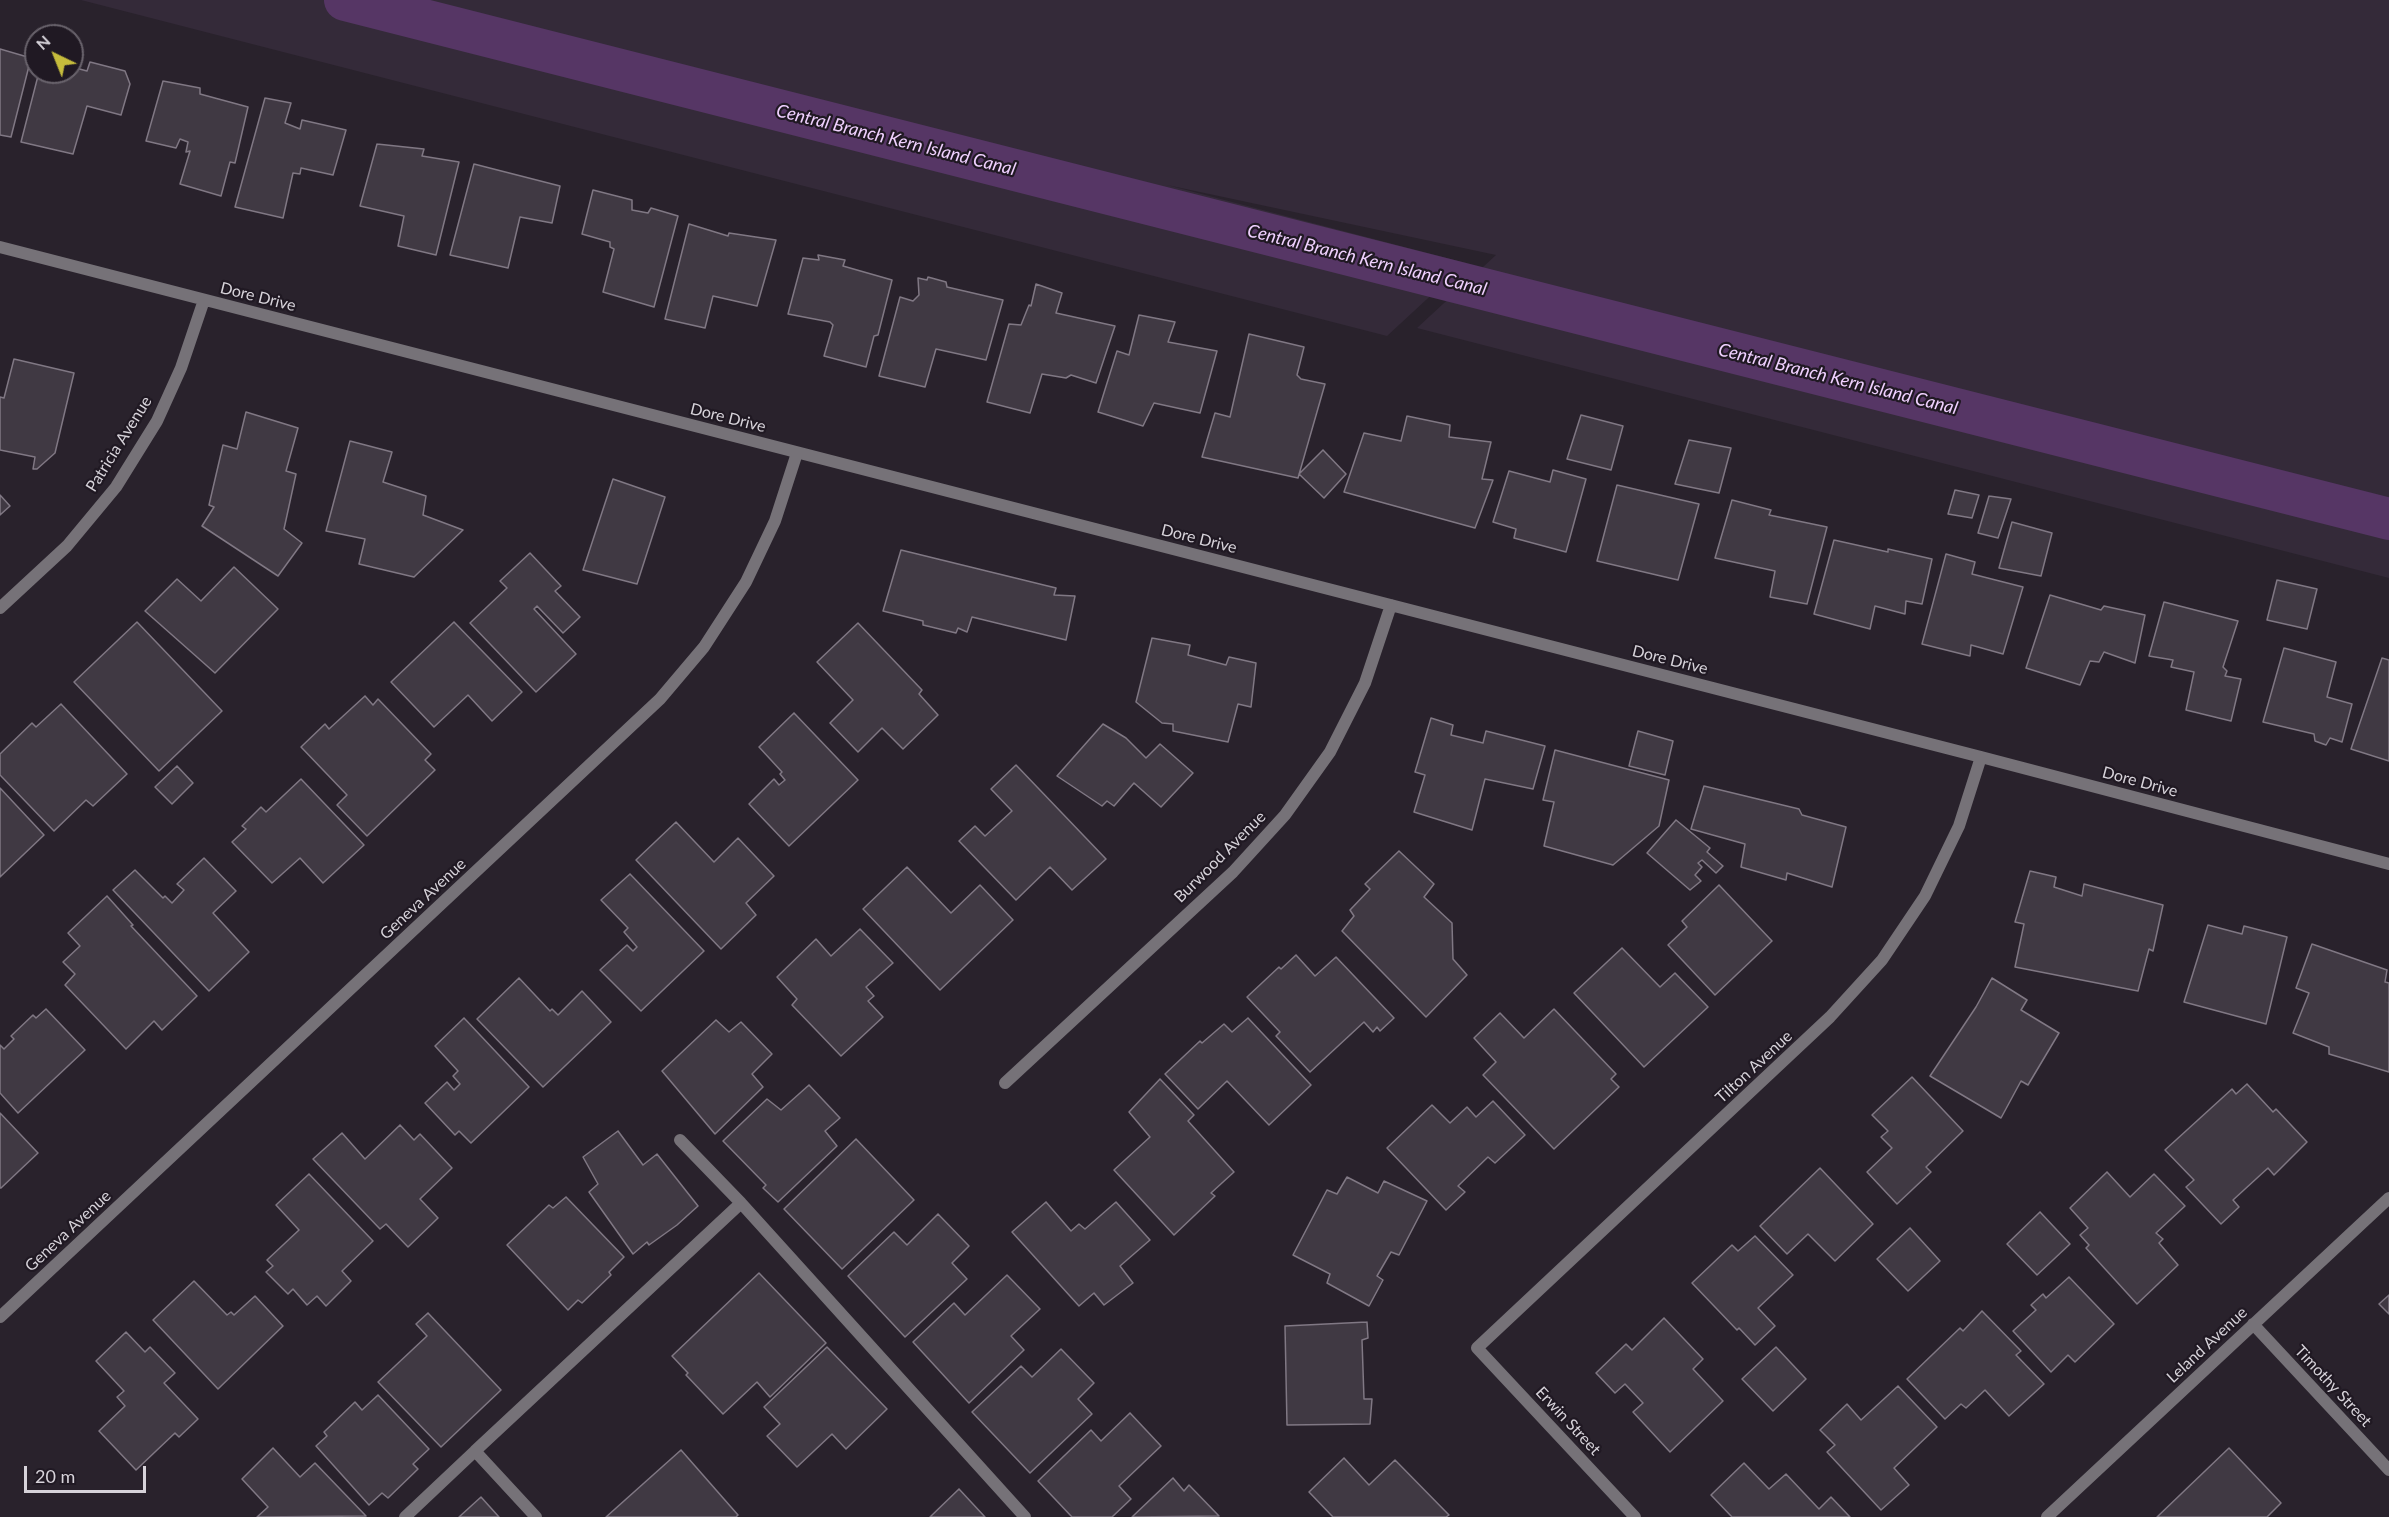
<!DOCTYPE html>
<html>
<head>
<meta charset="utf-8">
<style>
	body { margin:0 }
	#map { position:relative; width:2389px; height:1517px; overflow:hidden; background:#29222c; font-family:Lato,sans-serif }
	canvas { display:block }
	.north { position:absolute; left:24px; top:24px; width:60px; height:60px; box-sizing:border-box; background:#201923; border:2px solid #69636c; border-radius:50%; rotate:317deg; font-size:16px; font-weight:700; line-height:24px; text-align:center; color:#d7d3da }
	.north::after { content:''; display:block; margin:auto; width:21px; height:27px; background:#c6bc3c; clip-path:polygon(50% 0,100% 100%,50% 72%,0 100%) }
	.scale { position:absolute; left:24px; top:1466px; width:122px; height:27px; box-sizing:border-box; border:3px solid #d7d3da; border-top:0; padding-left:8px; font-size:18px; line-height:21px; white-space:nowrap; color:#d7d3da; -webkit-text-stroke:4px #201923; paint-order:stroke }
</style>
</head>
<body>
<div id="map">
<canvas width="2389" height="1517"></canvas>
<div class="north">N</div>
<div class="scale">20 m</div>
</div>
<script>
const ctx = document.querySelector('canvas').getContext('2d');
ctx.lineJoin = 'round';
function paint(path, color) {
  ctx.fillStyle = color;
  ctx.fill(path, 'evenodd');
}
function poly(rows) {
  const path = new Path2D();
  for (const r of rows) {
    path.moveTo(r[0], r[1]);
    for (let i = 2; i < r.length; i += 2) path.lineTo(r[i], r[i + 1]);
  }
  return path;
}
function stroke(path, color, width, dash) {
  ctx.strokeStyle = color;
  ctx.lineWidth = width;
  ctx.lineCap = dash ? 'butt' : 'round';
  ctx.setLineDash(dash || []);
  ctx.stroke(path);
}
function drawText(font, color, halo, rows, align = 'center') {
  ctx.font = font + ' Lato,sans-serif';
  ctx.lineWidth = 4.5;
  ctx.setLineDash([]);
  ctx.textBaseline = 'middle';
  ctx.strokeStyle = halo;
  ctx.fillStyle = color;
  for (const [text, x, y, turn = 0] of rows) {
    ctx.save();
    ctx.translate(x, y);
    ctx.rotate((+turn || 0) * Math.PI / 180);
    ctx.textAlign = isNaN(turn) ? turn : align;
    if (halo) ctx.strokeText(text, 0, 0);
    ctx.fillText(text, 0, 0);
    ctx.restore();
  }
}
const built = poly([
	[81,0,2389,0,2389,578,1417,328,1496,255,1167,185,1466,263,1387,336]
]);
const canal = poly([
	[345,0,2389,519]
]);
const building = poly([
	[0,49,31,58,11,137,0,135,0,49],
	[90,62,125,71,130,84,121,115,87,106,73,154,21,142,39,72,72,72,72,67,87,71,90,62],
	[163,81,200,88,200,94,248,107,235,163,230,162,221,196,180,184,190,151,186,152,188,142,180,139,176,148,146,141,163,81],
	[265,98,291,103,285,123,300,129,302,120,346,130,333,175,301,168,300,174,293,173,283,218,235,207,265,98],
	[377,144,424,149,422,156,459,162,436,255,398,246,404,216,360,206,377,144],
	[474,164,560,186,552,223,520,217,508,268,450,255,474,164],
	[593,190,632,200,632,210,648,213,651,208,678,216,654,307,603,292,614,249,610,247,610,242,582,234,593,190],
	[689,224,728,236,729,233,776,240,757,306,713,296,705,328,665,319,689,224],
	[818,255,845,260,843,266,892,280,878,335,874,336,866,367,824,356,833,325,830,322,788,314,803,258,819,260,818,255],
	[928,277,946,282,947,287,1003,300,986,360,936,349,925,387,879,376,900,297,913,301,919,295,918,278,927,280,928,277],
	[1036,284,1062,293,1056,313,1115,326,1096,383,1071,375,1066,378,1042,374,1030,413,987,402,1009,324,1021,325,1029,305,1031,306,1036,284],
	[1139,315,1175,322,1168,342,1217,351,1200,413,1154,403,1143,426,1098,412,1117,351,1129,355,1139,315],
	[1249,334,1304,347,1297,375,1301,379,1325,384,1298,478,1202,457,1215,413,1230,417,1249,334],
	[14,359,74,373,55,453,37,469,33,469,35,457,0,450,0,397,4,398,14,359],
	[246,412,298,428,286,471,296,474,284,529,302,543,278,576,202,526,214,507,209,505,223,445,237,449,246,412],
	[1581,415,1623,426,1611,470,1567,459,1581,415],
	[1407,416,1450,425,1449,437,1491,442,1482,479,1493,480,1475,528,1344,492,1364,433,1401,441,1407,416],
	[1689,440,1731,448,1719,493,1675,484,1689,440],
	[350,441,392,452,383,482,426,496,423,515,463,530,414,577,359,564,365,539,326,531,350,441],
	[1323,450,1346,474,1324,498,1299,474,1323,450],
	[1553,470,1586,479,1566,552,1514,538,1516,529,1493,522,1509,471,1550,482,1553,470],
	[613,479,665,497,637,584,583,570,613,479],
	[1617,485,1699,504,1678,580,1597,561,1617,485],
	[1955,490,1979,495,1972,518,1948,514,1955,490],
	[0,495,10,506,0,515,0,495],
	[1989,496,2011,499,1998,538,1978,533,1989,496],
	[1732,500,1771,510,1769,515,1827,527,1807,604,1770,597,1775,571,1715,558,1732,500],
	[2012,522,2052,533,2041,576,1999,568,2012,522],
	[1834,540,1888,552,1888,549,1932,559,1922,604,1906,601,1905,614,1875,606,1870,629,1814,614,1834,540],
	[901,550,1056,588,1054,595,1075,596,1066,640,972,617,967,632,958,628,956,633,923,625,923,621,883,611,901,550],
	[530,553,561,586,555,591,580,617,563,633,537,606,534,609,576,654,536,692,470,623,507,588,500,581,530,553],
	[1946,554,1975,562,1972,574,2023,587,2003,654,1971,645,1970,656,1922,644,1946,554],
	[234,567,278,609,215,673,145,611,177,579,201,601,234,567],
	[2277,580,2317,589,2307,629,2267,620,2277,580],
	[2050,595,2101,610,2104,606,2145,615,2135,663,2104,652,2099,662,2090,661,2080,685,2026,668,2050,595],
	[2164,602,2238,621,2223,667,2227,671,2225,676,2241,679,2231,721,2186,710,2194,672,2171,667,2173,660,2149,656,2164,602],
	[137,622,222,711,159,771,74,682,137,622],
	[454,622,522,692,492,721,468,695,434,727,391,682,454,622],
	[858,623,922,690,919,694,938,715,903,749,882,728,858,752,830,723,853,700,817,662,858,623],
	[1152,638,1190,645,1188,655,1226,665,1229,657,1256,663,1251,707,1238,704,1228,742,1173,731,1173,724,1162,723,1136,702,1152,638],
	[2284,648,2336,662,2327,697,2352,704,2342,742,2330,738,2326,745,2315,741,2314,734,2263,722,2284,648],
	[2382,658,2389,660,2389,761,2351,749,2382,658],
	[365,696,373,705,378,699,431,754,425,760,435,770,367,836,337,805,347,795,301,747,325,724,329,729,365,696],
	[61,704,127,774,93,806,86,800,54,831,0,775,0,754,32,723,36,727,61,704],
	[794,713,858,780,789,846,749,804,774,779,779,785,785,780,780,774,782,772,759,747,794,713],
	[1431,718,1453,725,1451,735,1483,743,1486,731,1545,746,1533,789,1485,779,1472,830,1414,812,1425,775,1415,772,1431,718],
	[1103,724,1126,738,1146,758,1160,744,1193,773,1161,807,1134,783,1114,806,1107,801,1102,806,1057,776,1103,724],
	[1638,731,1673,741,1665,775,1629,766,1638,731],
	[1555,750,1669,780,1659,826,1613,865,1544,846,1554,802,1543,800,1555,750],
	[1016,765,1106,859,1072,890,1050,867,1016,900,959,841,975,826,985,836,1012,811,991,789,1016,765],
	[177,766,193,783,172,804,155,787,177,766],
	[301,779,364,845,323,883,300,858,272,883,232,842,246,829,242,826,261,807,266,812,301,779],
	[1704,786,1799,809,1802,815,1846,827,1832,887,1787,873,1786,880,1741,867,1745,844,1691,829,1704,786],
	[0,788,44,835,0,877,0,788],
	[1676,820,1710,848,1707,852,1723,866,1716,873,1702,860,1698,863,1702,867,1695,875,1701,881,1690,890,1647,853,1676,820],
	[676,822,714,862,738,838,774,876,746,903,756,915,721,949,636,860,676,822],
	[1399,851,1434,884,1424,897,1452,923,1453,959,1467,975,1426,1017,1342,931,1354,916,1350,910,1370,889,1365,884,1399,851],
	[204,858,236,891,213,913,249,952,209,991,113,890,135,870,163,898,165,896,172,903,184,890,177,884,204,858],
	[907,867,951,913,980,885,1013,920,940,990,863,909,907,867],
	[2030,871,2056,877,2054,887,2082,896,2084,884,2163,905,2153,951,2149,949,2138,991,2015,967,2024,924,2015,922,2030,871],
	[630,874,704,951,641,1011,600,970,627,945,633,951,637,947,624,932,628,928,601,900,630,874],
	[1719,885,1772,941,1715,995,1668,945,1687,927,1682,921,1719,885],
	[107,896,133,925,131,926,197,996,162,1030,154,1021,126,1049,65,985,75,974,63,962,80,946,68,933,107,896],
	[2208,925,2242,934,2244,926,2287,937,2266,1024,2184,1002,2208,925],
	[860,929,893,963,866,987,874,996,868,1001,883,1017,841,1056,792,1005,797,999,777,977,816,939,831,956,860,929],
	[2312,944,2387,970,2385,982,2389,983,2389,1072,2329,1054,2329,1047,2293,1033,2309,993,2296,988,2312,944],
	[1622,948,1660,987,1675,973,1708,1007,1644,1067,1574,993,1622,948],
	[1296,955,1315,976,1336,957,1394,1018,1380,1031,1377,1027,1373,1032,1364,1022,1310,1072,1276,1036,1280,1032,1247,997,1279,967,1281,969,1296,955],
	[519,978,550,1011,552,1009,558,1015,582,991,611,1022,543,1087,477,1019,519,978],
	[1992,978,2027,1000,2021,1010,2059,1033,2028,1085,2021,1081,2001,1118,1930,1076,1976,1007,1992,978],
	[46,1009,85,1050,18,1113,0,1093,0,1045,4,1049,14,1039,11,1036,33,1015,36,1018,46,1009],
	[1554,1009,1616,1074,1611,1079,1619,1087,1554,1149,1483,1075,1496,1062,1474,1038,1500,1013,1524,1038,1554,1009],
	[464,1018,529,1087,471,1143,459,1131,455,1135,425,1103,447,1082,454,1090,460,1084,453,1076,458,1071,435,1046,464,1018],
	[1248,1018,1311,1085,1269,1125,1227,1081,1198,1109,1165,1074,1200,1041,1202,1043,1224,1024,1232,1032,1248,1018],
	[716,1020,729,1032,741,1022,772,1054,752,1074,763,1087,715,1134,662,1071,716,1020],
	[1912,1077,1963,1131,1926,1167,1931,1172,1897,1204,1867,1172,1892,1148,1881,1137,1888,1131,1872,1115,1912,1077],
	[1160,1079,1194,1115,1188,1121,1234,1172,1211,1193,1215,1196,1174,1235,1114,1170,1150,1137,1129,1112,1160,1079],
	[2247,1084,2273,1112,2276,1109,2307,1142,2274,1175,2268,1168,2233,1200,2239,1207,2221,1224,2186,1187,2194,1180,2165,1150,2232,1089,2236,1094,2247,1084],
	[809,1085,840,1118,825,1131,837,1146,778,1202,763,1188,766,1185,723,1141,767,1099,781,1110,809,1085],
	[1493,1101,1525,1135,1495,1163,1488,1157,1458,1186,1465,1192,1446,1210,1387,1148,1432,1105,1450,1123,1467,1107,1476,1117,1493,1101],
	[0,1113,38,1153,1,1188,0,1188,0,1113],
	[400,1125,414,1140,420,1134,452,1168,420,1199,438,1218,408,1247,386,1224,380,1229,313,1159,342,1133,365,1159,400,1125],
	[618,1131,643,1165,657,1154,698,1206,677,1225,649,1245,647,1242,633,1254,589,1192,598,1184,583,1157,618,1131],
	[856,1139,914,1200,842,1269,784,1209,856,1139],
	[1820,1168,1873,1224,1835,1261,1808,1234,1787,1254,1760,1226,1820,1168],
	[2107,1172,2130,1197,2154,1174,2185,1206,2156,1233,2163,1239,2159,1243,2178,1265,2137,1304,2086,1248,2089,1245,2080,1235,2088,1228,2070,1208,2107,1172],
	[309,1174,373,1241,342,1271,351,1281,326,1306,317,1296,307,1305,293,1289,288,1294,266,1272,273,1266,267,1260,299,1230,276,1205,309,1174],
	[1347,1177,1378,1193,1384,1181,1427,1201,1399,1255,1391,1252,1377,1276,1383,1280,1369,1306,1327,1283,1330,1274,1293,1255,1327,1190,1337,1194,1347,1177],
	[566,1197,624,1257,609,1272,611,1275,582,1303,578,1300,568,1310,507,1245,549,1205,553,1208,566,1197],
	[1046,1202,1071,1231,1079,1224,1085,1229,1116,1202,1150,1240,1120,1266,1133,1283,1104,1305,1094,1293,1079,1306,1012,1232,1046,1202],
	[2040,1212,2070,1244,2037,1275,2007,1244,2040,1212],
	[938,1214,969,1246,952,1263,967,1279,905,1337,848,1276,894,1232,907,1245,938,1214],
	[1910,1228,1940,1261,1908,1291,1877,1259,1910,1228],
	[1755,1236,1793,1275,1758,1308,1775,1326,1755,1345,1739,1328,1737,1330,1692,1283,1732,1245,1738,1251,1755,1236],
	[759,1273,826,1343,770,1397,757,1382,723,1414,686,1375,688,1373,672,1356,759,1273],
	[1007,1275,1040,1309,1011,1336,1024,1350,969,1403,913,1342,954,1303,965,1315,1007,1275],
	[2069,1277,2114,1324,2075,1362,2068,1355,2051,1372,2013,1331,2036,1310,2031,1305,2043,1294,2046,1298,2069,1277],
	[194,1281,227,1315,231,1312,234,1315,255,1296,283,1326,218,1389,153,1320,194,1281],
	[2389,1295,2389,1314,2379,1304,2389,1295],
	[1982,1311,2021,1351,2016,1355,2044,1384,2009,1416,1985,1390,1966,1408,1961,1404,1945,1419,1907,1379,1960,1328,1963,1331,1982,1311],
	[428,1313,501,1390,441,1447,378,1382,427,1336,416,1324,428,1313],
	[1664,1318,1703,1359,1693,1369,1723,1401,1670,1452,1633,1412,1643,1403,1625,1384,1615,1393,1596,1373,1626,1344,1632,1350,1664,1318],
	[1367,1322,1368,1338,1362,1340,1364,1399,1372,1399,1370,1424,1287,1425,1285,1326,1367,1322],
	[126,1332,145,1352,150,1347,175,1373,164,1383,198,1419,179,1437,175,1433,136,1470,99,1431,125,1406,117,1397,124,1391,96,1361,126,1332],
	[827,1347,887,1409,846,1449,832,1434,797,1467,767,1436,780,1424,764,1407,827,1347],
	[1776,1347,1806,1379,1773,1411,1742,1379,1776,1347],
	[1061,1349,1094,1383,1078,1399,1092,1414,1030,1473,972,1412,1021,1366,1032,1377,1061,1349],
	[1898,1386,1937,1427,1894,1468,1909,1485,1881,1510,1827,1452,1835,1445,1820,1430,1847,1404,1861,1420,1898,1386],
	[378,1395,429,1449,413,1464,418,1469,388,1498,382,1493,369,1505,316,1446,327,1436,324,1432,355,1402,362,1410,378,1395],
	[1130,1413,1161,1446,1119,1486,1131,1499,1112,1517,1072,1517,1038,1481,1091,1430,1101,1441,1130,1413],
	[273,1448,300,1477,315,1463,366,1516,257,1517,268,1507,242,1479,273,1448],
	[2229,1448,2281,1503,2267,1517,2157,1517,2229,1448],
	[681,1450,738,1515,736,1517,606,1517,681,1450],
	[1344,1458,1369,1485,1395,1460,1449,1515,1446,1517,1333,1517,1309,1492,1344,1458],
	[1744,1463,1769,1489,1786,1474,1819,1509,1831,1497,1850,1517,1732,1517,1711,1495,1744,1463],
	[1173,1478,1184,1491,1189,1485,1219,1516,1132,1517,1173,1478],
	[959,1489,985,1517,930,1517,959,1489],
	[481,1497,499,1517,459,1517,481,1497]
]);
const lane = poly([
	[680,1140,741,1203],
	[475,1451,741,1203,1025,1517],
	[405,1517,475,1451,536,1517]
]);
const street = poly([
	[0,247,1981,757,2389,864],
	[0,608,67,546,116,487,157,421,181,368,204,300],
	[1005,1083,1233,872,1285,815,1330,752,1365,683,1391,605],
	[0,1317,660,699,704,647,746,582,775,521,797,453],
	[2253,1324,2389,1470],
	[1635,1517,1477,1348,1830,1017,1882,960,1925,896,1959,826,1981,757],
	[2047,1517,2389,1198]
]);
const streetNames = [
	["Dore Drive",258,297,14],
	["Dore Drive",728,418,14],
	["Patricia Avenue",119,444,-58],
	["Dore Drive",1199,539,14],
	["Dore Drive",1670,660,14],
	["Dore Drive",2140,782,15],
	["Burwood Avenue",1220,857,-45],
	["Geneva Avenue",423,899,-43],
	["Tilton Avenue",1754,1067,-43],
	["Geneva Avenue",68,1231,-43],
	["Leland Avenue",2207,1345,-43],
	["Timothy Street",2333,1386,47],
	["Erwin Street",1568,1421,47]
];
const waterNames = [
	["Central Branch Kern Island Canal",896,140,14],
	["Central Branch Kern Island Canal",1367,260,14],
	["Central Branch Kern Island Canal",1838,379,14]
];
paint(built, '#342a39');
stroke(canal, '#563665', 42);
paint(building, '#403943');
stroke(building, '#807884', 1.5);
stroke(lane, '#767278', 12);
stroke(street, '#767278', 12);
drawText('16px', '#d7d3da', '#201923', streetNames);
drawText('italic 18px', '#f0d1ff', '#201923', waterNames);
</script>
</body>
</html>
